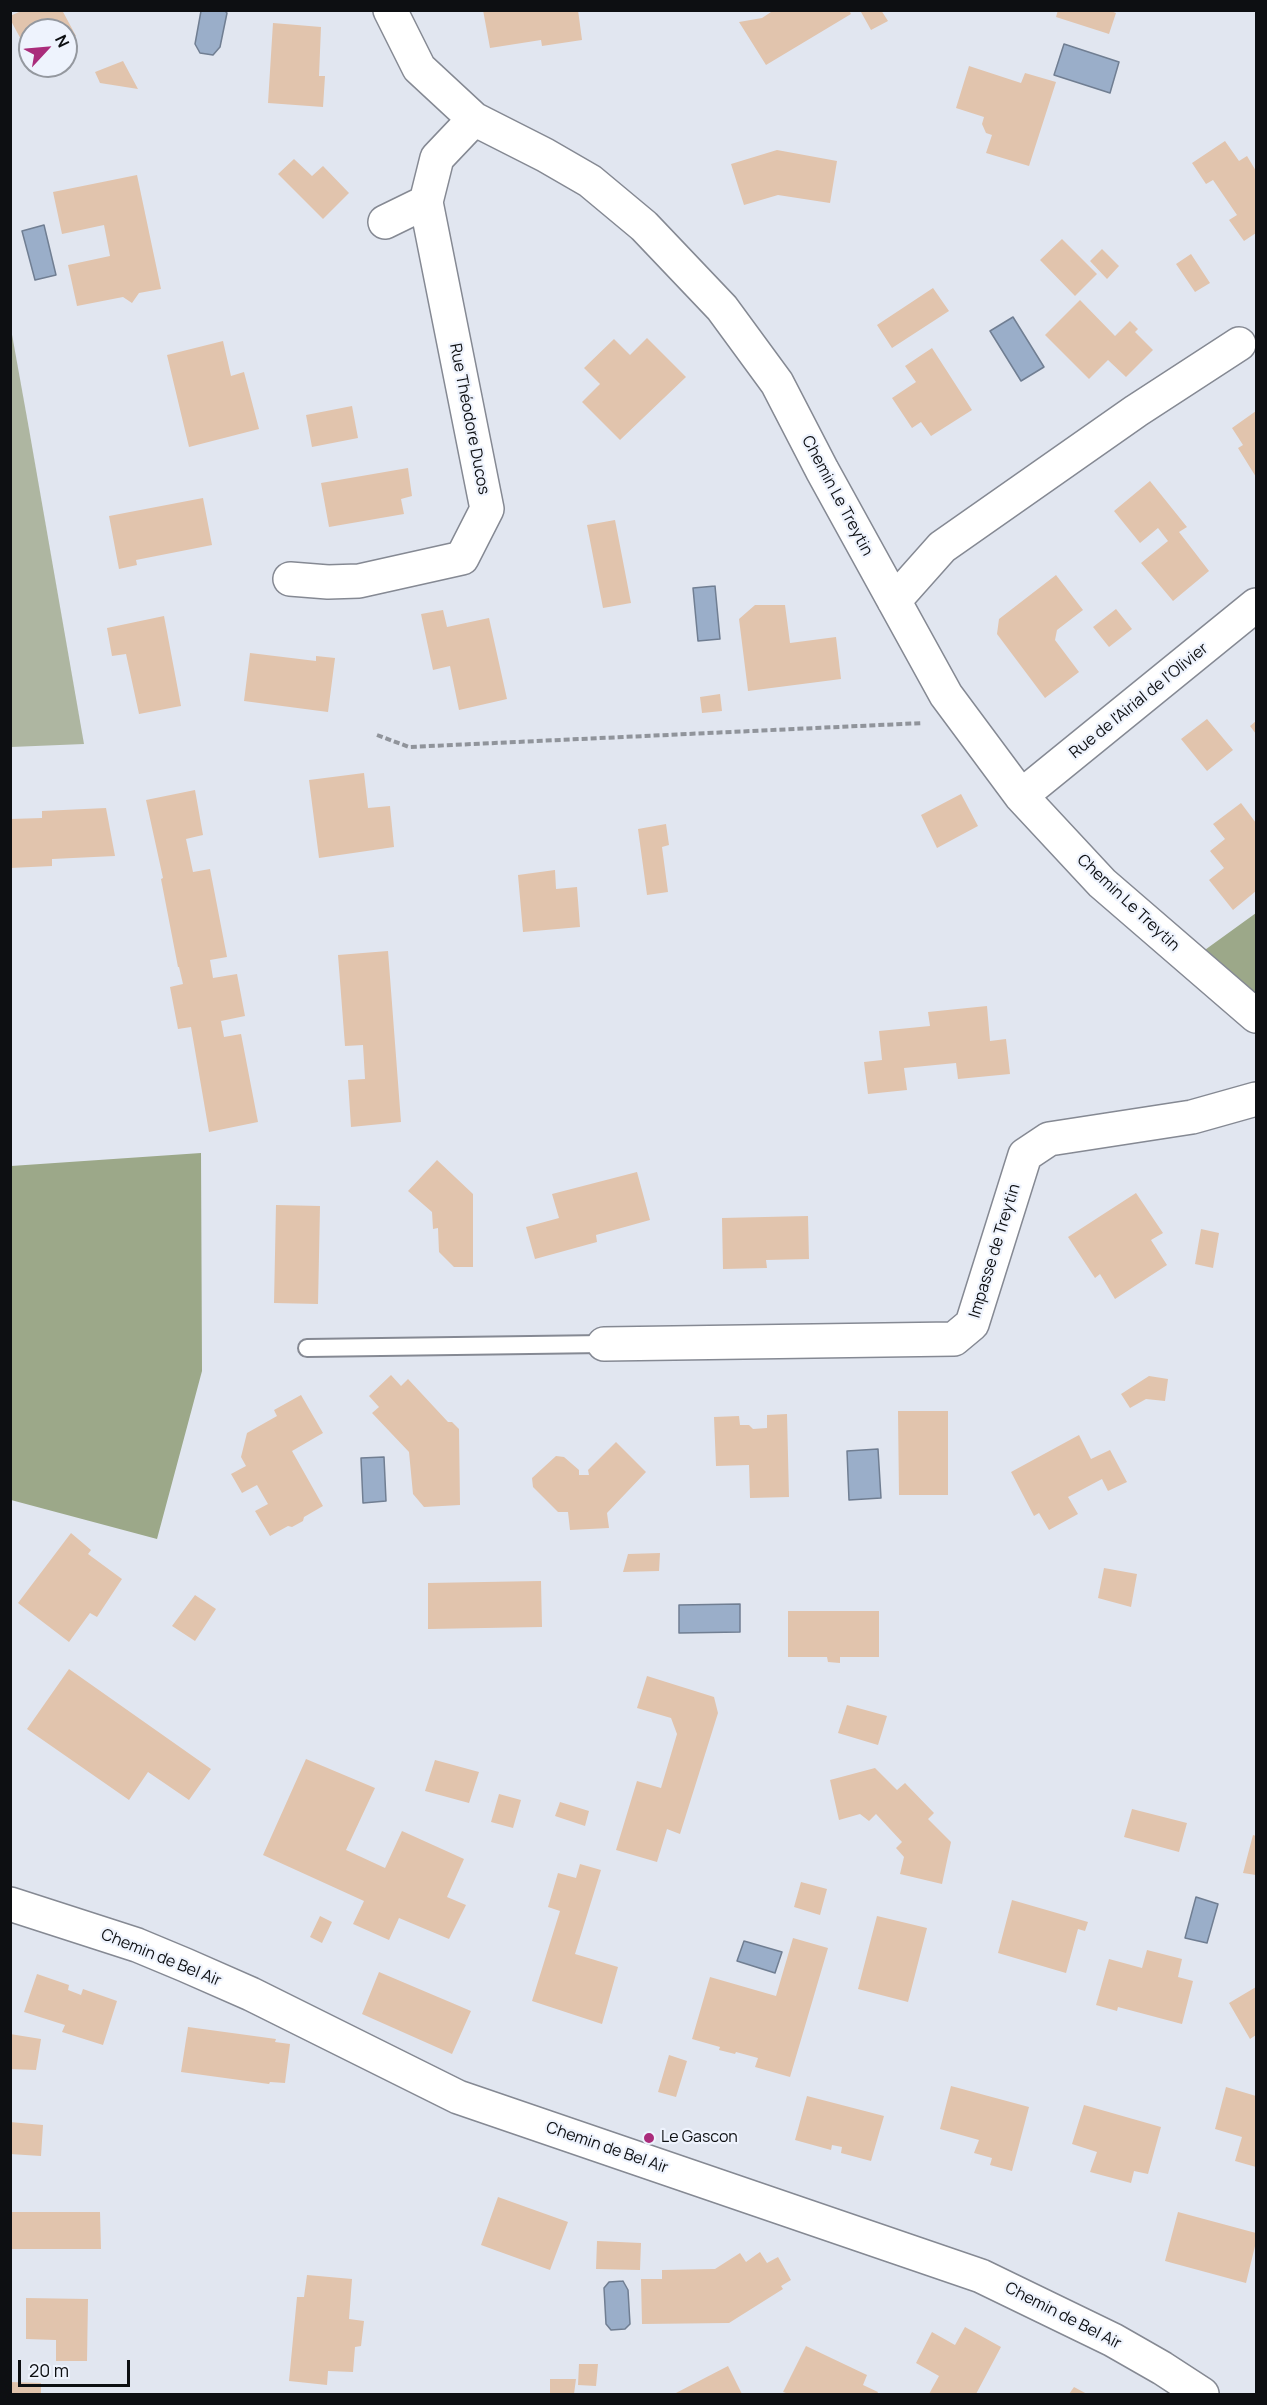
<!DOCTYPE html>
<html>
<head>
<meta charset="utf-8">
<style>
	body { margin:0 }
	#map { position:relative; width:1267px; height:2405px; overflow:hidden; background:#e1e6f0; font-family:Manrope,sans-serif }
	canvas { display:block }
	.frame { position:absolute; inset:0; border:12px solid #0d0f12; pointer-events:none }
	.north { position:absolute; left:18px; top:18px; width:60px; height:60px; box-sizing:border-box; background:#eef3fd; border:2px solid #94989f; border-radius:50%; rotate:64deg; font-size:16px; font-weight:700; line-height:24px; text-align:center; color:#0d0f12 }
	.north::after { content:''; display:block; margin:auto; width:21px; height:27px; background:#aa2c7b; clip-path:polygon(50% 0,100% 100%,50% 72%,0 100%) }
	.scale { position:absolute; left:18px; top:2360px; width:112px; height:27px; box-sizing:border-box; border:3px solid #0d0f12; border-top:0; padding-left:8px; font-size:18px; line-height:21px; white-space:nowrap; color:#0d0f12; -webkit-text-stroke:4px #eef3fd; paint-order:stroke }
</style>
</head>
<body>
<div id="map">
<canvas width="1267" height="2405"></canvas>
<div class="frame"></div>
<div class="north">N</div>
<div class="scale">20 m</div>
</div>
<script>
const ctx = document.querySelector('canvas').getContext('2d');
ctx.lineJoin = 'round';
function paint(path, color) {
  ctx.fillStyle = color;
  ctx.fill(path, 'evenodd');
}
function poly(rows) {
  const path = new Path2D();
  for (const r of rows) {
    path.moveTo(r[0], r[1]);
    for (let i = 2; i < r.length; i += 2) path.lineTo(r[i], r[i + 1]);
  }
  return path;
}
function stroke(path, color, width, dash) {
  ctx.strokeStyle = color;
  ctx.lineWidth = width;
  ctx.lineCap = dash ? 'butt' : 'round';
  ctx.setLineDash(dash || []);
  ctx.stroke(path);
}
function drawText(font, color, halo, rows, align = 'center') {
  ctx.font = font + ' Manrope,sans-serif';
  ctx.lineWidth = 4.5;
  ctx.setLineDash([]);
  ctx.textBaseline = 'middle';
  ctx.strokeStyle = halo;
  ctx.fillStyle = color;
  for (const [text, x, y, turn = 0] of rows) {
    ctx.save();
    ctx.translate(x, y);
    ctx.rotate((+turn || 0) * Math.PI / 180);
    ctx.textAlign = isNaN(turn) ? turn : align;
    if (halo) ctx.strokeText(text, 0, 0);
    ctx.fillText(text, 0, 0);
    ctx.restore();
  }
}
const green = poly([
	[11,329,29,429,84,744,11,747]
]);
const forest = poly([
	[1256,913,1256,1016,1191,960],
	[201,1153,202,1371,157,1539,11,1500,11,1166]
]);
const water = poly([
	[201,11,225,11,227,13,220,47,213,55,200,53,195,44,201,11],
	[1064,44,1119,62,1110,93,1054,75,1064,44],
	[44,225,56,275,35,280,22,231,44,225],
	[1013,317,1044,367,1021,381,990,331,1013,317],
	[715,586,720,639,698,641,693,588,715,586],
	[878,1449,881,1498,849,1500,847,1451,878,1449],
	[384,1457,386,1501,363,1503,361,1458,384,1457],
	[740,1604,740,1632,679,1633,679,1605,740,1604],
	[1196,1897,1218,1904,1207,1943,1185,1938,1196,1897],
	[744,1941,782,1952,775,1973,737,1961,744,1941],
	[623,2281,628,2290,630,2324,625,2329,611,2330,606,2324,604,2288,609,2282,623,2281]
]);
const building = poly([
	[18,10,62,10,76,36,66,42,66,30,30,30,30,42,24,45,10,19,10,16,19,12],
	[483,10,578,10,582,40,542,46,541,40,490,48],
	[774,10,849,10,851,14,766,65,739,22,762,18],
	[864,10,881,10,888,21,871,30,861,12],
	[1058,10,1108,10,1116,13,1109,34,1056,17],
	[273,23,321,27,319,76,325,76,323,107,268,103],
	[123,61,138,89,100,83,95,72],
	[969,66,1021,83,1025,73,1056,82,1029,166,986,153,992,135,986,133,982,124,984,117,956,108],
	[1225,141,1239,161,1247,156,1256,171,1256,233,1244,241,1229,220,1237,215,1213,180,1206,184,1192,163],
	[777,150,837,161,830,203,778,195,744,205,731,164],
	[294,159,312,176,323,166,349,193,323,219,278,174],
	[137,175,161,289,139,293,132,303,123,297,77,306,68,265,110,256,104,225,62,234,53,192],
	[1062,239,1097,274,1075,296,1040,260],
	[1102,249,1119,266,1107,279,1090,261],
	[1191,254,1210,283,1195,292,1176,264],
	[933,288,949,311,892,348,877,325],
	[1080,300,1115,336,1130,321,1138,329,1135,332,1153,350,1126,377,1108,360,1089,379,1045,335],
	[647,338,686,377,620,440,582,402,600,384,584,368,614,339,630,355],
	[223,341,231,376,244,372,259,429,189,447,167,355],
	[932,348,972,410,931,436,921,422,912,428,892,398,916,382,905,366],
	[352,406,358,438,312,447,306,415],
	[1256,411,1256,477,1238,448,1243,445,1232,428],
	[408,468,412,496,401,499,404,514,329,527,321,483],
	[1150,481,1187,527,1179,532,1209,571,1173,601,1141,563,1168,541,1158,528,1140,543,1114,511],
	[203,498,212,545,136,560,137,565,119,569,109,516],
	[615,520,631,603,603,608,587,525],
	[1056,575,1083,610,1057,630,1055,640,1079,672,1045,698,997,634,999,619],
	[755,605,785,605,790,643,836,637,841,679,748,691,739,619],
	[1116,609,1132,629,1109,647,1093,627],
	[443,610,447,627,489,618,507,699,459,710,450,666,433,670,421,614],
	[164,616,181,706,139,714,126,654,112,656,107,628],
	[250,653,316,661,316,656,335,658,328,712,244,701],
	[720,694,722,711,702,713,700,697],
	[1207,719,1233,750,1207,771,1181,739],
	[1256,721,1256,734,1250,726],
	[364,773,368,808,390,806,394,847,319,858,309,780],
	[195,790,203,835,186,839,193,872,210,869,227,957,210,960,213,978,237,974,245,1016,221,1021,224,1037,241,1034,258,1122,209,1132,191,1027,178,1029,170,987,183,984,179,967,178,967,161,879,163,878,146,800],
	[961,794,978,826,937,848,921,815],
	[1241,803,1256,823,1256,891,1233,910,1209,880,1224,868,1210,851,1225,839,1213,824],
	[106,808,115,856,52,859,52,866,10,868,10,819,42,818,42,811],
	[666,824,669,845,662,847,668,892,647,895,638,829],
	[555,870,556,889,577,887,580,927,523,932,518,875],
	[388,951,401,1122,351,1127,348,1080,365,1079,363,1045,345,1046,338,955],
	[987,1006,990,1041,1006,1039,1010,1074,958,1079,956,1063,904,1068,907,1090,868,1094,864,1062,882,1060,879,1031,930,1026,928,1012],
	[437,1160,473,1194,473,1267,454,1267,439,1252,438,1228,433,1229,432,1212,408,1191],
	[637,1172,650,1220,596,1235,597,1242,535,1259,526,1227,559,1218,552,1194],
	[1136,1193,1163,1233,1151,1240,1167,1265,1115,1299,1100,1274,1095,1278,1068,1237],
	[276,1205,320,1206,318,1304,274,1303],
	[808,1216,809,1259,766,1260,767,1268,723,1269,722,1218],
	[1201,1229,1219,1233,1213,1268,1195,1264],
	[391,1375,401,1386,408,1379,448,1422,452,1422,459,1429,460,1505,424,1507,413,1494,409,1452,372,1413,379,1407,369,1396],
	[1149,1376,1168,1379,1165,1401,1146,1399,1130,1408,1121,1394],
	[301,1395,323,1433,292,1451,323,1506,304,1517,303,1521,292,1527,288,1526,270,1536,255,1511,268,1504,257,1485,242,1493,231,1474,246,1466,241,1457,247,1433,277,1416,274,1410],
	[898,1411,948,1411,948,1495,899,1495],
	[787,1414,789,1497,750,1498,749,1465,716,1466,714,1417,739,1416,740,1425,749,1425,753,1429,767,1428,767,1415],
	[1079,1435,1091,1459,1110,1450,1127,1482,1108,1491,1102,1479,1068,1497,1078,1514,1049,1530,1039,1513,1034,1516,1011,1472],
	[616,1442,646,1472,607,1513,609,1528,570,1530,568,1512,558,1512,533,1487,532,1478,556,1456,564,1457,579,1470,579,1475,589,1475,588,1470],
	[71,1533,91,1550,88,1554,122,1579,97,1617,90,1613,69,1642,18,1603],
	[660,1553,659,1571,623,1572,628,1554],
	[1104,1568,1137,1574,1131,1607,1098,1598],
	[541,1581,542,1627,428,1629,428,1583],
	[195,1595,216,1609,195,1641,172,1626],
	[788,1611,879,1611,879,1657,840,1657,840,1663,828,1662,827,1657,788,1657],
	[69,1669,211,1769,189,1800,148,1772,129,1800,27,1729],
	[647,1676,714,1697,718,1713,680,1834,667,1829,657,1862,616,1850,637,1781,661,1788,677,1734,671,1718,637,1708],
	[847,1705,887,1716,878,1745,838,1733],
	[306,1759,375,1788,346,1850,385,1868,402,1831,464,1859,447,1897,466,1905,449,1939,399,1918,389,1940,353,1924,364,1901,263,1855],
	[435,1760,479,1772,469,1803,425,1791],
	[875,1768,897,1790,905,1783,934,1813,928,1819,951,1842,942,1884,900,1874,904,1857,896,1848,902,1842,876,1814,869,1821,860,1814,839,1820,830,1780],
	[499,1794,521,1800,513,1828,491,1822],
	[560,1802,589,1811,585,1826,555,1816],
	[1132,1809,1187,1823,1179,1852,1124,1837],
	[1253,1835,1256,1836,1256,1875,1243,1873],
	[580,1864,601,1870,575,1954,618,1967,602,2024,532,2001,560,1911,548,1907,558,1873,576,1878],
	[801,1882,827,1889,820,1915,794,1907],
	[1012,1900,1088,1922,1085,1931,1078,1929,1066,1973,998,1953],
	[320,1916,332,1922,322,1943,310,1937],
	[877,1916,927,1928,908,2002,858,1989],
	[793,1938,828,1948,790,2077,755,2067,758,2058,736,2052,735,2054,719,2050,720,2047,692,2039,710,1977,776,1996],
	[1147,1950,1182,1959,1178,1977,1193,1981,1182,2024,1118,2007,1117,2011,1096,2005,1109,1959,1142,1968],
	[379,1972,471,2011,452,2054,362,2014],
	[37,1974,69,1985,68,1990,81,1995,83,1989,117,2001,103,2045,62,2032,65,2025,24,2012],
	[1256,1987,1256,2035,1250,2039,1229,2003],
	[188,2027,276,2039,275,2042,290,2044,285,2083,270,2082,269,2084,181,2072],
	[10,2034,41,2039,36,2070,10,2069],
	[669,2055,687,2061,676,2097,658,2092],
	[951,2086,1029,2107,1012,2171,990,2165,992,2158,974,2153,979,2140,940,2129],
	[1226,2087,1256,2096,1256,2167,1235,2161,1242,2137,1215,2129],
	[807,2096,884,2116,871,2161,841,2153,842,2147,832,2145,831,2150,795,2140],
	[1084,2105,1161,2127,1148,2174,1134,2171,1131,2183,1090,2172,1097,2152,1072,2144],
	[10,2122,43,2125,41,2156,10,2154],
	[498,2197,568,2222,550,2270,481,2245],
	[11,2212,100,2212,101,2249,11,2249],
	[1178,2212,1256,2233,1256,2242,1246,2283,1165,2261],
	[597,2241,641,2243,640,2270,596,2269],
	[760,2252,767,2263,778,2257,791,2280,781,2286,783,2289,729,2323,642,2324,641,2279,662,2279,662,2270,715,2269,740,2253,746,2262],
	[307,2275,352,2279,349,2319,364,2321,361,2346,355,2347,353,2372,328,2371,327,2385,289,2381,297,2297,304,2297],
	[26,2298,88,2299,87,2361,56,2361,56,2340,26,2339],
	[965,2327,1001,2347,976,2394,929,2394,939,2376,916,2363,932,2332,955,2345],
	[806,2346,867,2375,863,2385,878,2392,877,2394,789,2394,783,2392],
	[579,2364,598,2364,596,2386,578,2385],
	[728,2366,742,2394,674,2394],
	[550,2379,576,2379,574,2394,550,2394],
	[10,2382,41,2383,41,2394,10,2394],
	[1074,2387,1087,2394,1069,2394]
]);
const path = poly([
	[377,735,409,747,923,723]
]);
const lane = poly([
	[307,1348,604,1344]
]);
const street = poly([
	[390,10,419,68,474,119,545,155,590,181,644,226,722,308,777,383,822,470,946,695,1021,796,1102,883,1256,1016],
	[385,222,426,202],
	[290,579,328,582,359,581,462,558,487,509,426,202,437,158,474,119],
	[894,601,942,547,1136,411,1239,344],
	[1021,796,1256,605],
	[604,1344,954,1339,972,1324,1025,1155,1049,1139,1192,1117,1256,1099]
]);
const secondary = poly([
	[10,1904,137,1945,185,1965,251,1994,458,2097,981,2276,1113,2340,1162,2368,1202,2394]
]);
const markers = [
	[649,2138,6,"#aa2c7b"]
];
const streetNames = [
	["Rue Théodore Ducos",469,419,79],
	["Chemin Le Treytin",837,496,62],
	["Rue de l'Airial de l'Olivier",1139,701,-39],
	["Chemin Le Treytin",1128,903,43],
	["Impasse de Treytin",995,1251,-73],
	["Chemin de Bel Air",161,1958,22],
	["Chemin de Bel Air",607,2148,19],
	["Chemin de Bel Air",1063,2316,27]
];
const poiNames = [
	["Le Gascon",661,2138]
];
paint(green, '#aeb6a1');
paint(forest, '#9ca889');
paint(water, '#9aaec9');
stroke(water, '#707e92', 1.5);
paint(building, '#e1c4ad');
stroke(lane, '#858993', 20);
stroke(street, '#858993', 36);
stroke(secondary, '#858993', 36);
stroke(path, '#90949b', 4, [6, 3]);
stroke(lane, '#fff', 16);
stroke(street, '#fff', 33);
stroke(secondary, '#fff', 33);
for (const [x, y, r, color] of markers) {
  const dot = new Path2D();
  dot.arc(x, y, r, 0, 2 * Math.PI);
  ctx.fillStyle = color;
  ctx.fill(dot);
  stroke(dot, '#eef3fd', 2);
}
drawText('16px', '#0d0f12', '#eef3fd', streetNames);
drawText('16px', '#0d0f12', '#eef3fd', poiNames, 'left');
</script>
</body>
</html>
